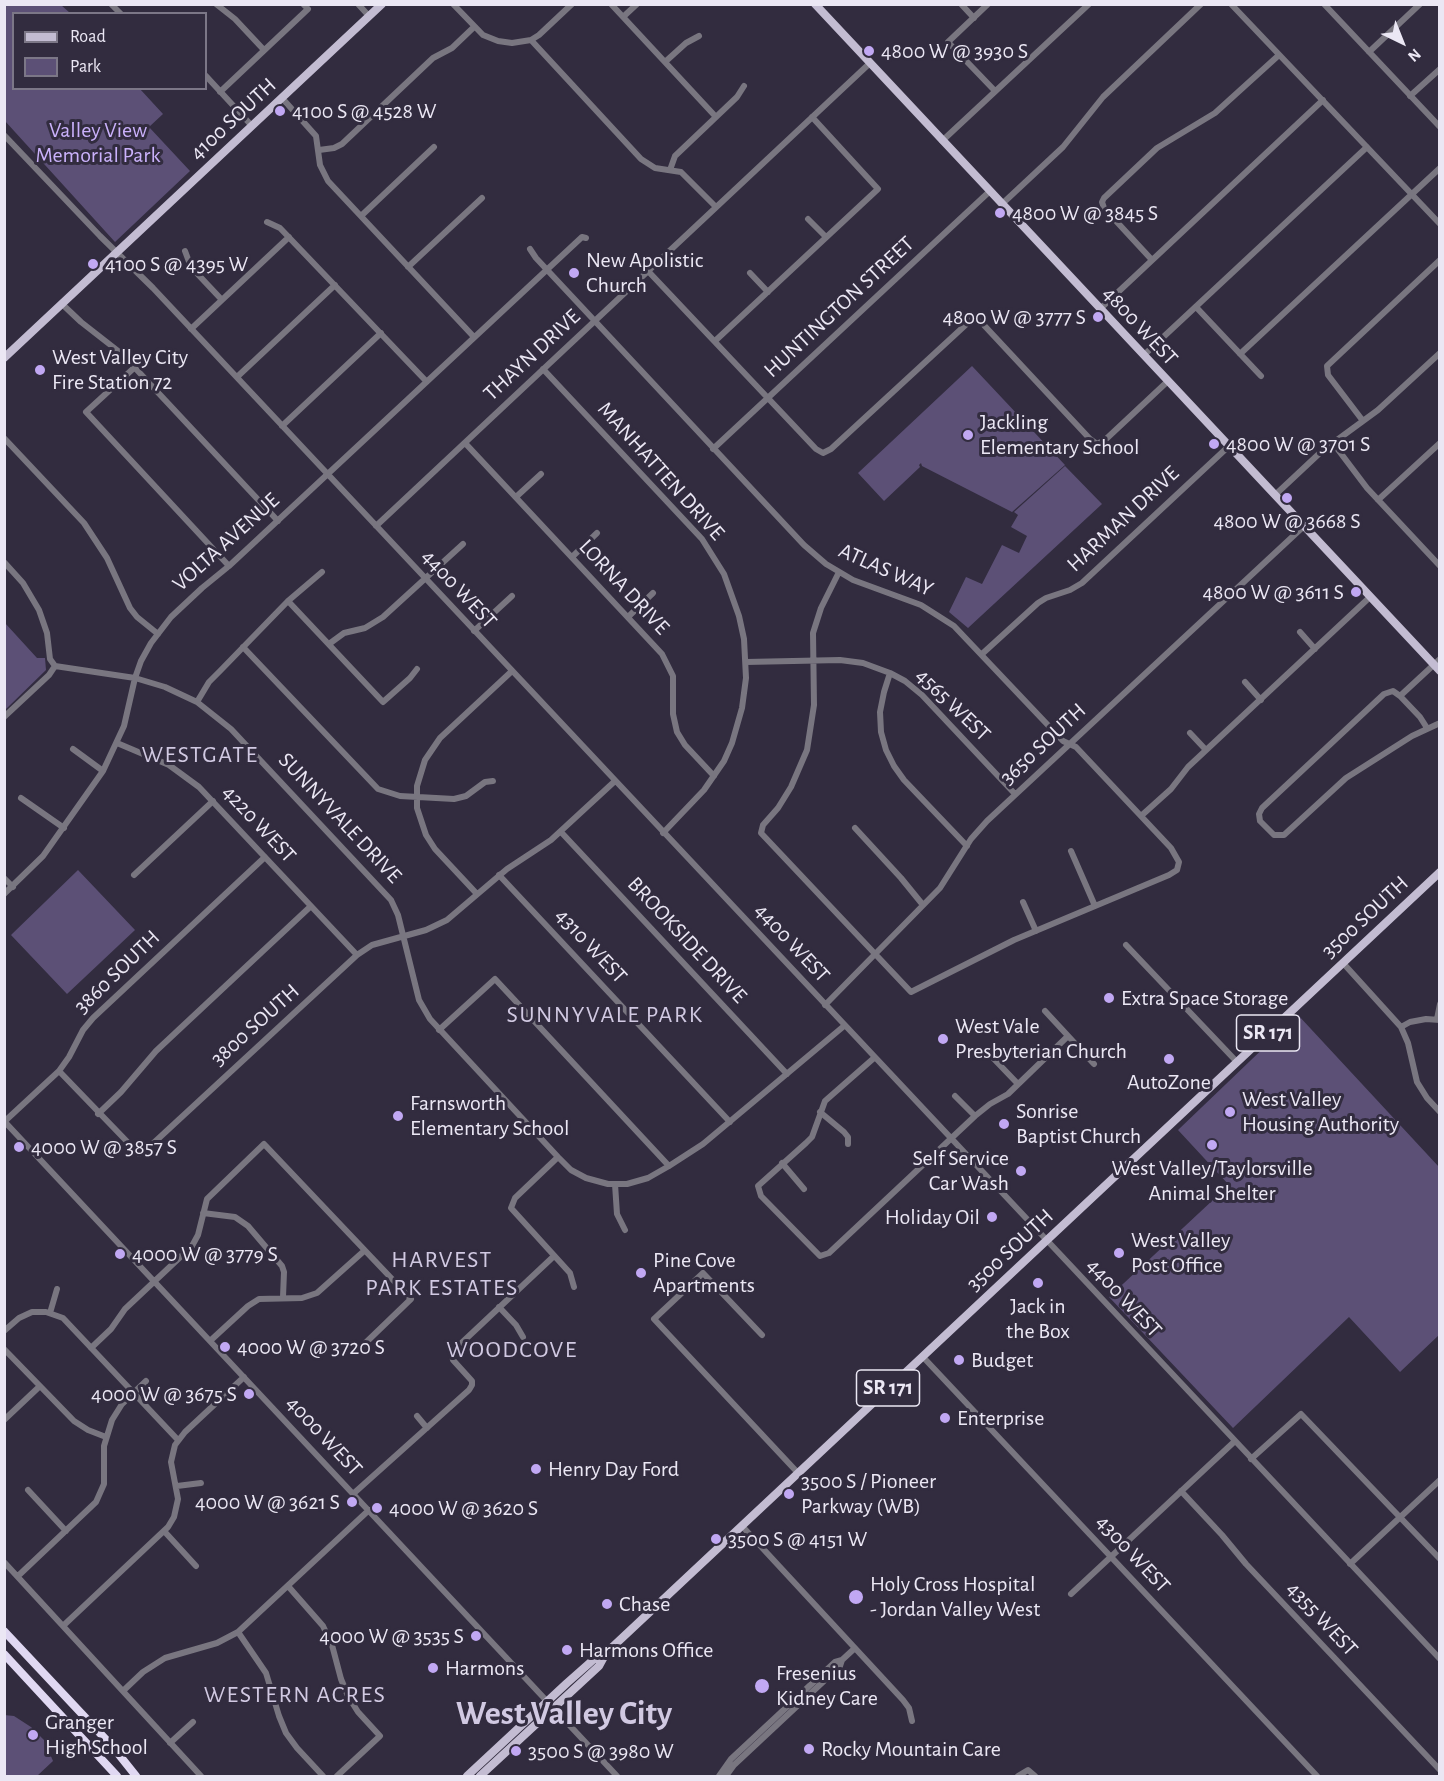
<!DOCTYPE html>
<html>
<head>
<meta charset="utf-8">
<style>
	body { margin:0 }
	#map { position:relative; width:1444px; height:1781px; overflow:hidden; background:#322c3f; font-family:"Alegreya Sans",sans-serif }
	canvas { display:block }
	.frame { position:absolute; inset:0; border:6px solid #ebe7f4; pointer-events:none }
	.legend { position:absolute; left:12px; top:12px; width:195px; height:78px; box-sizing:border-box; background:#322c3f; border:2px solid #7c7787; margin:0; padding:8px 10px; list-style:none; font-size:18px; color:#ebe7f4 }
	.legend li { display:flex; align-items:center; gap:12px; height:30px }
	.legend b { width:30px; border:2px solid #7c7787 }
	.north { position:absolute; left:1372px; top:12px; width:60px; height:60px; -webkit-text-stroke:4px #322c3f; paint-order:stroke; rotate:137deg; font-size:16px; font-weight:700; line-height:24px; text-align:center; color:#ebe7f4 }
	.north::after { content:''; display:block; margin:auto; width:21px; height:27px; background:#ebe7f4; clip-path:polygon(50% 0,100% 100%,50% 72%,0 100%) }
</style>
</head>
<body>
<div id="map">
<canvas width="1444" height="1781"></canvas>
<div class="frame"></div>
<ul class="legend">
<li><b style="height:8px;background:#c3bcd2"></b>Road</li>
<li><b style="height:16px;background:#5c5076"></b>Park</li>
</ul>
<div class="north">N</div>
</div>
<script>
const ctx = document.querySelector('canvas').getContext('2d');
ctx.lineJoin = 'round';
function paint(path, color) {
  ctx.fillStyle = color;
  ctx.fill(path, 'evenodd');
}
function poly(rows) {
  const path = new Path2D();
  for (const r of rows) {
    path.moveTo(r[0], r[1]);
    for (let i = 2; i < r.length; i += 2) path.lineTo(r[i], r[i + 1]);
  }
  return path;
}
function stroke(path, color, width, dash) {
  ctx.strokeStyle = color;
  ctx.lineWidth = width;
  ctx.lineCap = dash ? 'butt' : 'round';
  ctx.setLineDash(dash || []);
  ctx.stroke(path);
}
function drawText(font, color, halo, rows, align = 'center') {
  ctx.font = font + ' "Alegreya Sans",sans-serif';
  ctx.lineWidth = 6;
  ctx.setLineDash([]);
  ctx.textBaseline = 'middle';
  ctx.strokeStyle = halo;
  ctx.fillStyle = color;
  for (const [text, x, y, turn = 0] of rows) {
    ctx.save();
    ctx.translate(x, y);
    ctx.rotate((+turn || 0) * Math.PI / 180);
    ctx.textAlign = isNaN(turn) ? turn : align;
    if (halo) ctx.strokeText(text, 0, 0);
    ctx.fillText(text, 0, 0);
    ctx.restore();
  }
}
const green = poly([
	[5,4,61,5,70,13,14,14,14,88,140,89,163,114,149,127,190,171,115,242,5,121],
	[972,366,1065,465,1012,512,922,466,921,463,919,465,920,467,884,501,858,473],
	[1065,466,1102,504,968,628,949,612,966,577,982,584,1002,545,1019,553,1027,536,1011,527,1018,515,1014,512],
	[5,623,37,658,45,658,46,670,5,710],
	[78,870,135,930,67,994,11,935],
	[1298,1015,1439,1167,1439,1335,1400,1372,1349,1317,1233,1428,1109,1297,1229,1185,1178,1130],
	[4,1715,14,1716,31,1727,44,1740,53,1761,37,1776,5,1776]
]);
const minor = poly([
	[111,4,121,14],
	[216,4,235,19,264,50],
	[358,4,369,16],
	[453,4,483,35,498,41,512,43,531,40,539,35,572,4],
	[611,4,716,117],
	[961,4,974,18],
	[988,4,948,42,995,91],
	[1231,4,1440,224],
	[1324,4,1440,127],
	[623,17,637,4],
	[531,40,641,159,655,168,681,172,716,207],
	[1369,52,1420,4],
	[665,62,686,43,699,36],
	[206,76,252,126],
	[220,92,308,9,303,4],
	[1410,96,1440,69],
	[282,98,316,136,320,165,328,181,474,337],
	[4,135,100,236,153,288,1440,1659],
	[942,141,1089,4],
	[319,150,334,148,342,144,433,58,452,48,474,27],
	[670,170,675,156,737,97,744,86],
	[1002,204,1063,147,1103,97,1201,4],
	[361,216,434,147],
	[808,219,826,237],
	[267,222,280,228,426,381],
	[530,249,536,258,804,545,826,564,853,580,921,605,954,626,1063,741,1076,747,1171,848,1179,862,1177,870,1169,875,1014,940,911,992,761,833,763,825,778,808,791,787,807,750,814,705,813,633,821,608,839,572],
	[185,251,191,267,222,300],
	[1152,260,1104,208,1102,202,1104,198,1157,148,1215,113,1279,55],
	[408,267,482,198],
	[648,271,816,449,823,453,831,449,972,319,981,322,1090,439,1097,444,1105,440,1168,381],
	[750,273,768,292],
	[62,304,81,322,122,354,278,521],
	[1196,307,1261,376],
	[1100,309,1323,100],
	[191,329,289,237],
	[715,341,878,189,812,117],
	[1240,354,1440,168],
	[1144,355,1367,147],
	[135,367,86,412,229,566],
	[543,369,702,539,724,574,739,616,744,639,746,678,742,708,732,743,724,761,704,790,663,833],
	[237,377,335,285],
	[1363,421,1328,375,1327,366,1440,260],
	[282,426,381,333],
	[4,438,84,523,107,558,130,608,137,617,158,634],
	[465,443,662,654,673,676,673,714,677,732,685,745,714,776],
	[1333,443,1367,488,1440,566],
	[713,449,990,191],
	[1275,495,1322,451,1378,410,1440,353],
	[516,497,541,474],
	[1378,500,1440,443],
	[376,526,870,63],
	[572,557,597,533],
	[4,562,23,583,39,610,47,633,50,659,55,666],
	[288,601,383,702,410,678,417,669],
	[628,617,653,593],
	[474,631,512,596],
	[1300,632,1315,649],
	[329,644,344,633,365,628,383,617,463,544],
	[243,647,378,789,400,796,454,799,466,796,485,782,493,781],
	[982,654,1038,603,1046,598,1070,590,1082,583,1229,446],
	[1440,659,1400,696,1393,691,1384,694,1262,808,1259,814,1260,821,1274,835,1284,835,1346,778,1412,736,1440,723],
	[746,662,840,660,863,663,890,673,905,681,922,695,1015,794],
	[55,666,135,678,165,687,197,702,231,729,391,900,398,915,419,1000,430,1019,558,1157,571,1170,586,1178,608,1184,627,1184,648,1178,669,1166,703,1144,844,1026],
	[890,673,884,692,880,712,881,732,886,750,894,766,904,780,967,846],
	[1245,682,1261,700],
	[1400,696,1420,717,1427,728],
	[197,702,209,682,220,671,288,601,322,572],
	[4,717,49,675,55,666],
	[1190,733,1206,750],
	[117,743,169,765,199,787,357,955],
	[73,749,103,771],
	[21,798,64,828],
	[1141,816,1171,789,1188,767,1370,597],
	[855,828,901,878,923,905],
	[561,832,787,1074],
	[1071,851,1095,906],
	[134,875,213,801],
	[499,875,730,1122],
	[4,878,13,887],
	[4,894,43,856,103,771,124,726,135,678,141,661,151,643,171,617,202,588,229,566,582,237,586,238],
	[477,894,435,849,426,835,417,808,417,786,425,760,440,738,512,671],
	[1023,902,1036,931],
	[1126,945,1237,1062],
	[1343,963,1401,1027,1408,1043,1417,1082,1427,1098,1440,1112],
	[825,1005,940,888,971,839,987,821,1304,526],
	[1045,1011,1094,1064],
	[1437,1019,1440,1004],
	[1401,1027,1410,1022,1426,1019,1440,1020],
	[439,1030,495,979,669,1166],
	[874,1058,825,1101,812,1137,806,1143,758,1186,761,1196,820,1256,829,1253,975,1116,990,1104,1008,1094,1068,1036],
	[994,1059,1018,1084],
	[59,1071,139,1154,146,1150,357,955,372,945,426,930,447,920,507,869,551,840,615,781],
	[955,1096,975,1116],
	[820,1112,844,1132,848,1137,848,1144],
	[98,1114,121,1092,156,1051,311,906],
	[4,1121,617,1776],
	[5,1121,59,1071,69,1057,83,1030,93,1018,265,857],
	[558,1157,515,1198,511,1208,570,1273,574,1287],
	[782,1163,804,1189],
	[615,1184,617,1214,625,1230],
	[203,1213,235,1217,248,1226,282,1266,284,1272,283,1297],
	[499,1307,516,1325,523,1337],
	[50,1313,57,1289],
	[4,1331,19,1318,32,1312,46,1312,63,1318,178,1440],
	[762,1335,703,1273,654,1319,798,1473],
	[210,1341,248,1306,259,1299,302,1298,317,1293,364,1251],
	[91,1348,111,1329,125,1309,192,1246,198,1235,207,1199,264,1144,411,1299,355,1353],
	[4,1349,74,1421,88,1430,106,1437],
	[923,1357,1317,1776],
	[417,1416,427,1428],
	[4,1420,40,1386],
	[1251,1459,1301,1414,1440,1559],
	[177,1486,201,1483],
	[28,1490,66,1531],
	[1181,1491,1222,1535,1246,1564,1440,1770],
	[353,1494,469,1390,472,1385,472,1381,453,1360,452,1355,453,1351,554,1256],
	[742,1526,903,1700,909,1708,912,1721],
	[164,1531,196,1566],
	[4,1562,201,1776],
	[1350,1564,1440,1480],
	[18,1576,96,1502,104,1484,104,1446,112,1420,122,1404,146,1381],
	[288,1586,323,1626,332,1645,341,1679,348,1696,358,1712,380,1736,337,1776],
	[1071,1594,1235,1441],
	[64,1625,168,1527,174,1517,178,1499,171,1462,175,1445,185,1432,244,1377],
	[238,1632,266,1673,279,1716,286,1733,297,1748,323,1776],
	[123,1691,143,1672,165,1658,217,1643,238,1632,369,1510],
	[170,1743,193,1722],
	[719,1776,731,1759,835,1662,842,1660],
	[726,1776,734,1765,840,1666,842,1660,855,1648],
	[1018,1776,1028,1770,1035,1776]
]);
const major = poly([
	[815,4,1440,671],
	[4,358,382,4],
	[467,1776,567,1683,593,1660,606,1653,1440,872],
	[480,1776,599,1666,605,1655]
]);
const highway = poly([
	[4,1631,112,1746,136,1776],
	[4,1654,117,1776]
]);
const markers = [
	[869,51,6,"#c1a8f3"],
	[280,111,6,"#c1a8f3"],
	[1000,213,6,"#c1a8f3"],
	[93,264,6,"#c1a8f3"],
	[574,273,6,"#c1a8f3"],
	[1098,317,6,"#c1a8f3"],
	[40,370,6,"#c1a8f3"],
	[968,435,6,"#c1a8f3"],
	[1214,444,6,"#c1a8f3"],
	[1287,498,6,"#c1a8f3"],
	[1356,592,6,"#c1a8f3"],
	[1109,998,6,"#c1a8f3"],
	[943,1039,6,"#c1a8f3"],
	[1169,1059,6,"#c1a8f3"],
	[1230,1112,6,"#c1a8f3"],
	[398,1116,6,"#c1a8f3"],
	[1004,1124,6,"#c1a8f3"],
	[1212,1145,6,"#c1a8f3"],
	[19,1147,6,"#c1a8f3"],
	[1021,1171,6,"#c1a8f3"],
	[992,1217,6,"#c1a8f3"],
	[1119,1253,6,"#c1a8f3"],
	[120,1254,6,"#c1a8f3"],
	[641,1273,6,"#c1a8f3"],
	[1038,1283,6,"#c1a8f3"],
	[225,1347,6,"#c1a8f3"],
	[959,1360,6,"#c1a8f3"],
	[249,1394,6,"#c1a8f3"],
	[945,1418,6,"#c1a8f3"],
	[536,1469,6,"#c1a8f3"],
	[789,1494,6,"#c1a8f3"],
	[352,1502,6,"#c1a8f3"],
	[377,1508,6,"#c1a8f3"],
	[716,1539,6,"#c1a8f3"],
	[856,1597,8,"#c1a8f3"],
	[607,1604,6,"#c1a8f3"],
	[476,1636,6,"#c1a8f3"],
	[567,1650,6,"#c1a8f3"],
	[433,1668,6,"#c1a8f3"],
	[762,1686,8,"#c1a8f3"],
	[33,1735,6,"#c1a8f3"],
	[809,1749,6,"#c1a8f3"],
	[516,1751,6,"#c1a8f3"]
];
const shields = [
	[1268,1033,63],
	[888,1388,63]
];
const shieldNames = [
	["SR 171",1268,1033],
	["SR 171",888,1388]
];
const poiNames = [
	["4800 W @ 3930 S",881,51],
	["4100 S @ 4528 W",292,111],
	["4800 W @ 3845 S",1012,213],
	["New Apolistic",586,260],
	["Church",586,285],
	["4100 S @ 4395 W",105,264],
	["4800 W @ 3777 S",1086,317,"right"],
	["West Valley City",52,357],
	["Fire Station 72",52,382],
	["Jackling",980,422],
	["Elementary School",980,447],
	["4800 W @ 3701 S",1226,444],
	["4800 W @ 3668 S",1287,521,"center"],
	["4800 W @ 3611 S",1344,592,"right"],
	["Extra Space Storage",1121,998],
	["West Vale",955,1026],
	["Presbyterian Church",955,1051],
	["AutoZone",1169,1082,"center"],
	["West Valley",1242,1099],
	["Housing Authority",1242,1124],
	["Farnsworth",410,1103],
	["Elementary School",410,1128],
	["Sonrise",1016,1111],
	["Baptist Church",1016,1136],
	["4000 W @ 3857 S",31,1147],
	["Self Service",1009,1158,"right"],
	["Car Wash",1009,1183,"right"],
	["West Valley/Taylorsville",1212,1168,"center"],
	["Animal Shelter",1212,1193,"center"],
	["Holiday Oil",980,1217,"right"],
	["West Valley",1131,1240],
	["Post Office",1131,1265],
	["4000 W @ 3779 S",132,1254],
	["Pine Cove",653,1260],
	["Apartments",653,1285],
	["Jack in",1038,1306,"center"],
	["the Box",1038,1331,"center"],
	["4000 W @ 3720 S",237,1347],
	["Budget",971,1360],
	["4000 W @ 3675 S",237,1394,"right"],
	["Enterprise",957,1418],
	["Henry Day Ford",548,1469],
	["3500 S / Pioneer",801,1481],
	["Parkway (WB)",801,1506],
	["4000 W @ 3621 S",340,1502,"right"],
	["4000 W @ 3620 S",389,1508],
	["3500 S @ 4151 W",728,1539],
	["Holy Cross Hospital",870,1584],
	["- Jordan Valley West",870,1609],
	["Chase",619,1604],
	["4000 W @ 3535 S",464,1636,"right"],
	["Harmons Office",579,1650],
	["Harmons",445,1668],
	["Fresenius",776,1673],
	["Kidney Care",776,1698],
	["Granger",45,1722],
	["High School",45,1747],
	["Rocky Mountain Care",821,1749],
	["3500 S @ 3980 W",528,1751]
];
const streetNames = [
	["4100 SOUTH",233,119,-43],
	["HUNTINGTON STREET",839,307,-43],
	["4800 WEST",1140,326,47],
	["THAYN DRIVE",532,355,-43],
	["MANHATTEN DRIVE",661,471,48],
	["HARMAN DRIVE",1123,519,-43],
	["VOLTA AVENUE",226,542,-42],
	["ATLAS WAY",886,570,24],
	["LORNA DRIVE",624,587,47],
	["4400 WEST",459,589,47],
	["4565 WEST",953,705,44],
	["3650 SOUTH",1043,744,-43],
	["SUNNYVALE DRIVE",340,818,47],
	["4220 WEST",259,824,47],
	["3500 SOUTH",1365,917,-43],
	["BROOKSIDE DRIVE",687,940,47],
	["4400 WEST",792,943,47],
	["4310 WEST",591,946,47],
	["3860 SOUTH",117,972,-44],
	["3800 SOUTH",255,1025,-42],
	["3500 SOUTH",1010,1250,-43],
	["4400 WEST",1124,1298,47],
	["4000 WEST",324,1436,47],
	["4300 WEST",1133,1554,47],
	["4355 WEST",1322,1619,47]
];
const parkNames = [
	["Valley View",98,130],
	["Memorial Park",98,155]
];
const neighbourhoodNames = [
	["WESTGATE",200,755],
	["SUNNYVALE PARK",605,1015],
	["HARVEST",442,1260],
	["PARK ESTATES",442,1288],
	["WOODCOVE",512,1350],
	["WESTERN ACRES",295,1695]
];
const townNames = [
	["West Valley City",564,1714]
];
paint(green, '#5c5076');
stroke(minor, '#797680', 6);
stroke(major, '#c3bcd2', 8);
stroke(highway, '#e0d8f2', 8);
for (const [x, y, r, color] of markers) {
  const dot = new Path2D();
  dot.arc(x, y, r, 0, 2 * Math.PI);
  ctx.fillStyle = color;
  ctx.fill(dot);
  stroke(dot, '#322c3f', 2);
}
for (const [x, y, w] of shields) {
  const box = new Path2D();
  box.roundRect(x - w / 2, y - 18, w, 36, 4.5);
  ctx.fillStyle = '#322c3f';
  ctx.fill(box);
  stroke(box, '#ebe7f4', 1.5);
}
drawText('bold 21px', '#ebe7f4', null, shieldNames);
drawText('22px', '#ebe7f4', '#322c3f', poiNames, 'left');
drawText('22px', '#ebe7f4', '#322c3f', streetNames);
drawText('22px', '#cab1fb', '#322c3f', parkNames);
ctx.letterSpacing = '1.5px';
drawText('24px', '#d1c9e2', '#322c3f', neighbourhoodNames);
ctx.letterSpacing = '0px';
drawText('bold 34px', '#d1c9e2', '#322c3f', townNames);
</script>
</body>
</html>
